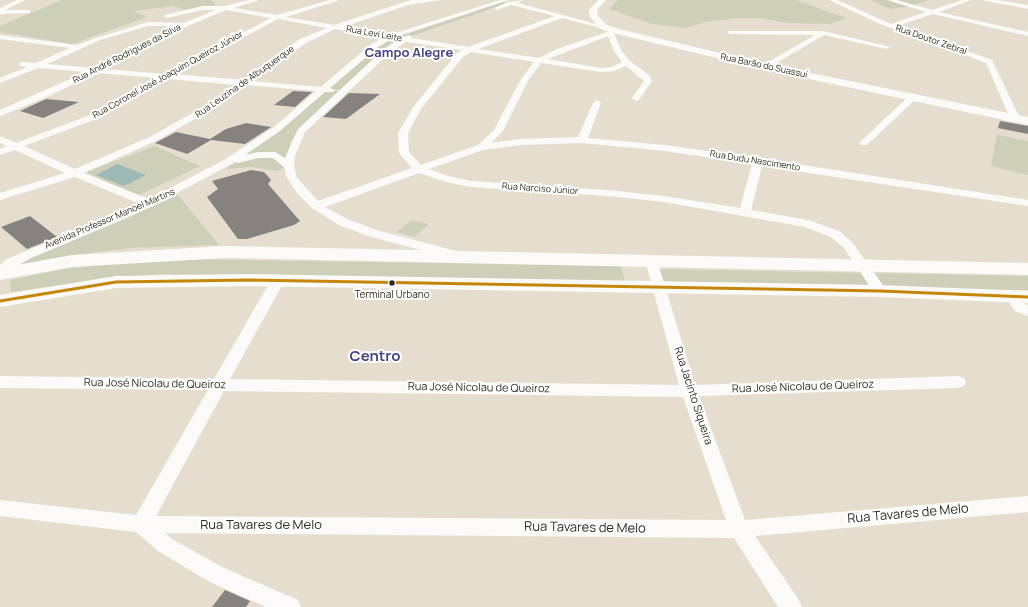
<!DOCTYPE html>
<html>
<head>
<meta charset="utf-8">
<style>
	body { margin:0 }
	canvas { display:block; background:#e5decf }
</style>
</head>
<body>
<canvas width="1028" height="607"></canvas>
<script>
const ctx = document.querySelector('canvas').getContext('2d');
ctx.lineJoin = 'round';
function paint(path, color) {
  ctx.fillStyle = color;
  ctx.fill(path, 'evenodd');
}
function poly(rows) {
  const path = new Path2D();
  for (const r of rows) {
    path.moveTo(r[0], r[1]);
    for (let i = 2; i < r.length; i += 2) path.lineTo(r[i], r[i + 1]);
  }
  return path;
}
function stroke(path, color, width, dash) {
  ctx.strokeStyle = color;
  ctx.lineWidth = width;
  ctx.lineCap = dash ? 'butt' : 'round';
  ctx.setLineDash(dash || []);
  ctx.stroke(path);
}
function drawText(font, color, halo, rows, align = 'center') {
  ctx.font = font + ' Manrope,sans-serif';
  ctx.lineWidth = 4;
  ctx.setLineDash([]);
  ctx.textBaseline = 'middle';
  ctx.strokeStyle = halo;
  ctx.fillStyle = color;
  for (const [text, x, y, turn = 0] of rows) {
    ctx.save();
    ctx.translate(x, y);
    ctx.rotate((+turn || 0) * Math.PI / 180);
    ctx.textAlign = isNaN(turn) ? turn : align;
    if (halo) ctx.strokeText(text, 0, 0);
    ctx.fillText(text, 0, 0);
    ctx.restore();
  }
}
const green = poly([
	[62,0,211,0,217,5,185,10,173,6,134,11,147,17,72,44,0,32,0,26],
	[618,0,796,0,846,18,830,24,789,23,758,18,737,18,706,22,685,28,652,24,609,9],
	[871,0,928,0,912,6,890,9],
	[501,1,508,3,406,38,395,36],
	[392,38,401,40,343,90,326,88,375,48],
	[325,90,343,92,297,132,291,141,287,160,273,152,233,159],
	[997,135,1028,141,1028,175,991,166],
	[155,146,200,166,137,196,86,172],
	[275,156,279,163,283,165,283,168,278,171,252,167,225,169,238,161],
	[177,194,219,245,129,248,68,256,7,268,126,219],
	[411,220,429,224,414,237,397,232],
	[179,259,621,266,625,283,166,274,118,277,11,292,10,280,59,270,128,261],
	[659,269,865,273,875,287,662,284],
	[875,273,1028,276,1028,290,885,288]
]);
const water = poly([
	[117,164,146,175,124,186,96,175]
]);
const building = poly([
	[293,91,312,92,295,107,274,105],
	[349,93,380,94,346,119,323,117],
	[46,99,79,102,43,118,20,111],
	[1000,121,1028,126,1028,134,998,128],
	[246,123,271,127,245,144,211,140,187,154,155,143,176,132,210,139,226,129],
	[251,170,264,172,271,180,268,184,300,221,294,225,247,239,238,239,207,197,218,189,212,181],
	[30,216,57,237,27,249,1,227],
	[225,590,250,601,246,607,212,607]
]);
const minor = poly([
	[17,0,25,0,5,10,28,10,30,11,30,13,0,14,0,8,17,0],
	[249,0,259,0,234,8,277,15,330,0,340,0,286,17,334,25,411,0,441,0,408,5,343,27,389,35,500,0,509,0,399,36,404,37,409,35,411,36,412,38,468,47,555,16,511,5,497,10,494,8,508,2,524,0,518,3,607,27,604,29,562,18,478,49,539,58,557,49,616,29,619,31,614,34,622,51,630,61,649,75,652,81,639,100,636,101,632,98,644,81,626,66,614,71,601,72,541,63,529,79,503,131,491,143,520,139,578,137,593,103,597,100,601,103,588,138,665,145,758,158,1028,200,1028,206,762,166,751,210,808,220,839,231,852,242,887,291,885,294,880,295,875,294,844,248,831,237,805,227,664,202,607,196,471,187,446,182,419,173,325,207,347,219,376,230,460,252,461,255,455,259,368,236,339,225,312,208,297,193,287,178,284,167,273,158,258,158,238,163,235,162,153,206,31,258,0,276,0,265,7,259,140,204,75,177,0,200,0,193,65,173,15,150,0,155,0,149,7,146,0,143,0,136,16,143,90,115,157,78,97,73,42,99,0,116,0,110,86,72,38,68,0,83,0,78,27,67,20,66,20,62,36,63,70,48,0,39,0,35,77,45,96,38,148,22,184,23,215,10,202,10,167,18,164,16,165,15,202,6,225,6,249,0],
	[226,10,271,18,164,74,105,69,188,26,226,10],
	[278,19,327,28,300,39,243,80,174,74,278,19],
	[148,26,179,26,95,68,47,64,100,40,148,26],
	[335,29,383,38,371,44,321,87,252,81,306,43,335,29],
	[608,36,614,51,622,62,612,67,601,68,548,59,608,36],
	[391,39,398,40,385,48,298,129,285,158,275,152,258,152,245,155,280,131,325,92,333,92,334,90,330,88,377,48,391,39],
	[406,42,462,50,457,53,414,106,398,133,399,153,412,168,318,201,297,178,294,166,295,156,305,132,391,52,406,42],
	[471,52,534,62,521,79,494,130,478,145,421,165,409,152,408,133,421,109,463,57,471,52],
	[167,79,236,85,210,103,150,137,75,169,24,146,96,119,167,79],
	[246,85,316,91,274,127,224,160,149,199,84,173,156,141,216,107,246,85],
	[582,143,665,151,752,164,740,208,664,196,607,190,471,181,452,177,429,169,483,150,520,145,582,143],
	[829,0,837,0,891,24,926,12,887,0,897,0,932,10,962,0,971,0,939,12,1028,32,1028,36,933,14,897,26,992,60,1020,118,1015,121,1010,118,986,63,971,57,880,24,829,0],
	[982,0,996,0,1028,5,1028,9,982,0],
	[728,31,823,31,891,47,887,49,824,35,766,69,763,69,763,65,815,35,730,34,727,32,728,31],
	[912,95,915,96,915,100,867,145,861,145,859,143,861,141,909,96,912,95],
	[651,256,657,260,695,385,958,376,964,378,966,382,964,386,958,388,699,396,745,520,1028,496,1028,512,755,536,799,600,802,607,778,607,734,538,165,533,172,539,224,568,298,600,301,607,266,607,210,582,158,551,136,532,0,516,0,500,136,515,208,390,0,388,0,376,214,379,271,280,273,277,278,276,283,277,285,280,230,379,679,385,645,260,651,256],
	[224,391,683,397,726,520,156,516,224,391],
	[1017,292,1022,293,1024,296,1022,301,1028,306,1028,316,1015,311,1008,301,1012,293,1017,292]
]);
const major = poly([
	[598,0,606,0,597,10,598,16,607,25,619,29,766,64,1028,117,1028,125,766,70,613,33,601,29,590,17,589,10,598,0]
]);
const highway = poly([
	[225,246,1028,263,1028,275,225,258,72,267,0,280,0,268,72,255,225,246],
	[249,274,880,285,1028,291,1028,303,880,297,249,286,116,288,0,307,0,295,116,276,249,274]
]);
const bus1 = poly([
	[0,301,116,282,249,280,880,291,1028,297]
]);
const markers = [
	[392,283,3.5,"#302b20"]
];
const farStreetnames = [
	["Rua Levi Leite",374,34,10],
	["Rua Doutor Zebral",931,40,19],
	["Rua André Rodrigues da Silva",127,54,-27],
	["Rua Barão do Suassuí",764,66,12],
	["Rua Coronel José Joaquim Queiroz Júnior",168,75,-29],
	["Rua Leuzina de Albuquerque",245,82,-35],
	["Rua Dudu Nascimento",755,161,9],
	["Rua Narciso Júnior",540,189,4],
	["Avenida Professor Manoel Martins",110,219,-23]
];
const busNames = [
	["Terminal Urbano",392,295]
];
const streetNames = [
	["Rua José Nicolau de Queiroz",155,384,1],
	["Rua José Nicolau de Queiroz",803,387,-2],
	["Rua José Nicolau de Queiroz",479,388,1],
	["Rua Jacinto Siqueira",693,396,72]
];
const farDistrictnames = [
	["Campo Alegre",409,53]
];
const nearStreetnames = [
	["Rua Tavares de Melo",908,514,-5],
	["Rua Tavares de Melo",261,525],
	["Rua Tavares de Melo",585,528,1]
];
const districtNames = [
	["Centro",375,357]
];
paint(green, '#cecfb8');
paint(water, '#9db9b6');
paint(building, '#868280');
paint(minor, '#fbfaf8');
paint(major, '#fbfaf8');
paint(highway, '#fbfaf8');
stroke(bus1, '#c58708', 3);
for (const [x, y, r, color] of markers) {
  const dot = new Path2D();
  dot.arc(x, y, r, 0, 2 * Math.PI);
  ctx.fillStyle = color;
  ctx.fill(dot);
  stroke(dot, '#fff', 1.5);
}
drawText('9px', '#302b20', '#fff', farStreetnames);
drawText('10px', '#302b20', '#fff', busNames);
drawText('11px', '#302b20', '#fff', streetNames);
drawText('bold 13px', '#454582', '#fff', farDistrictnames);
drawText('13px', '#302b20', '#fff', nearStreetnames);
drawText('bold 15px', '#454582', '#fff', districtNames);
</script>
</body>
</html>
